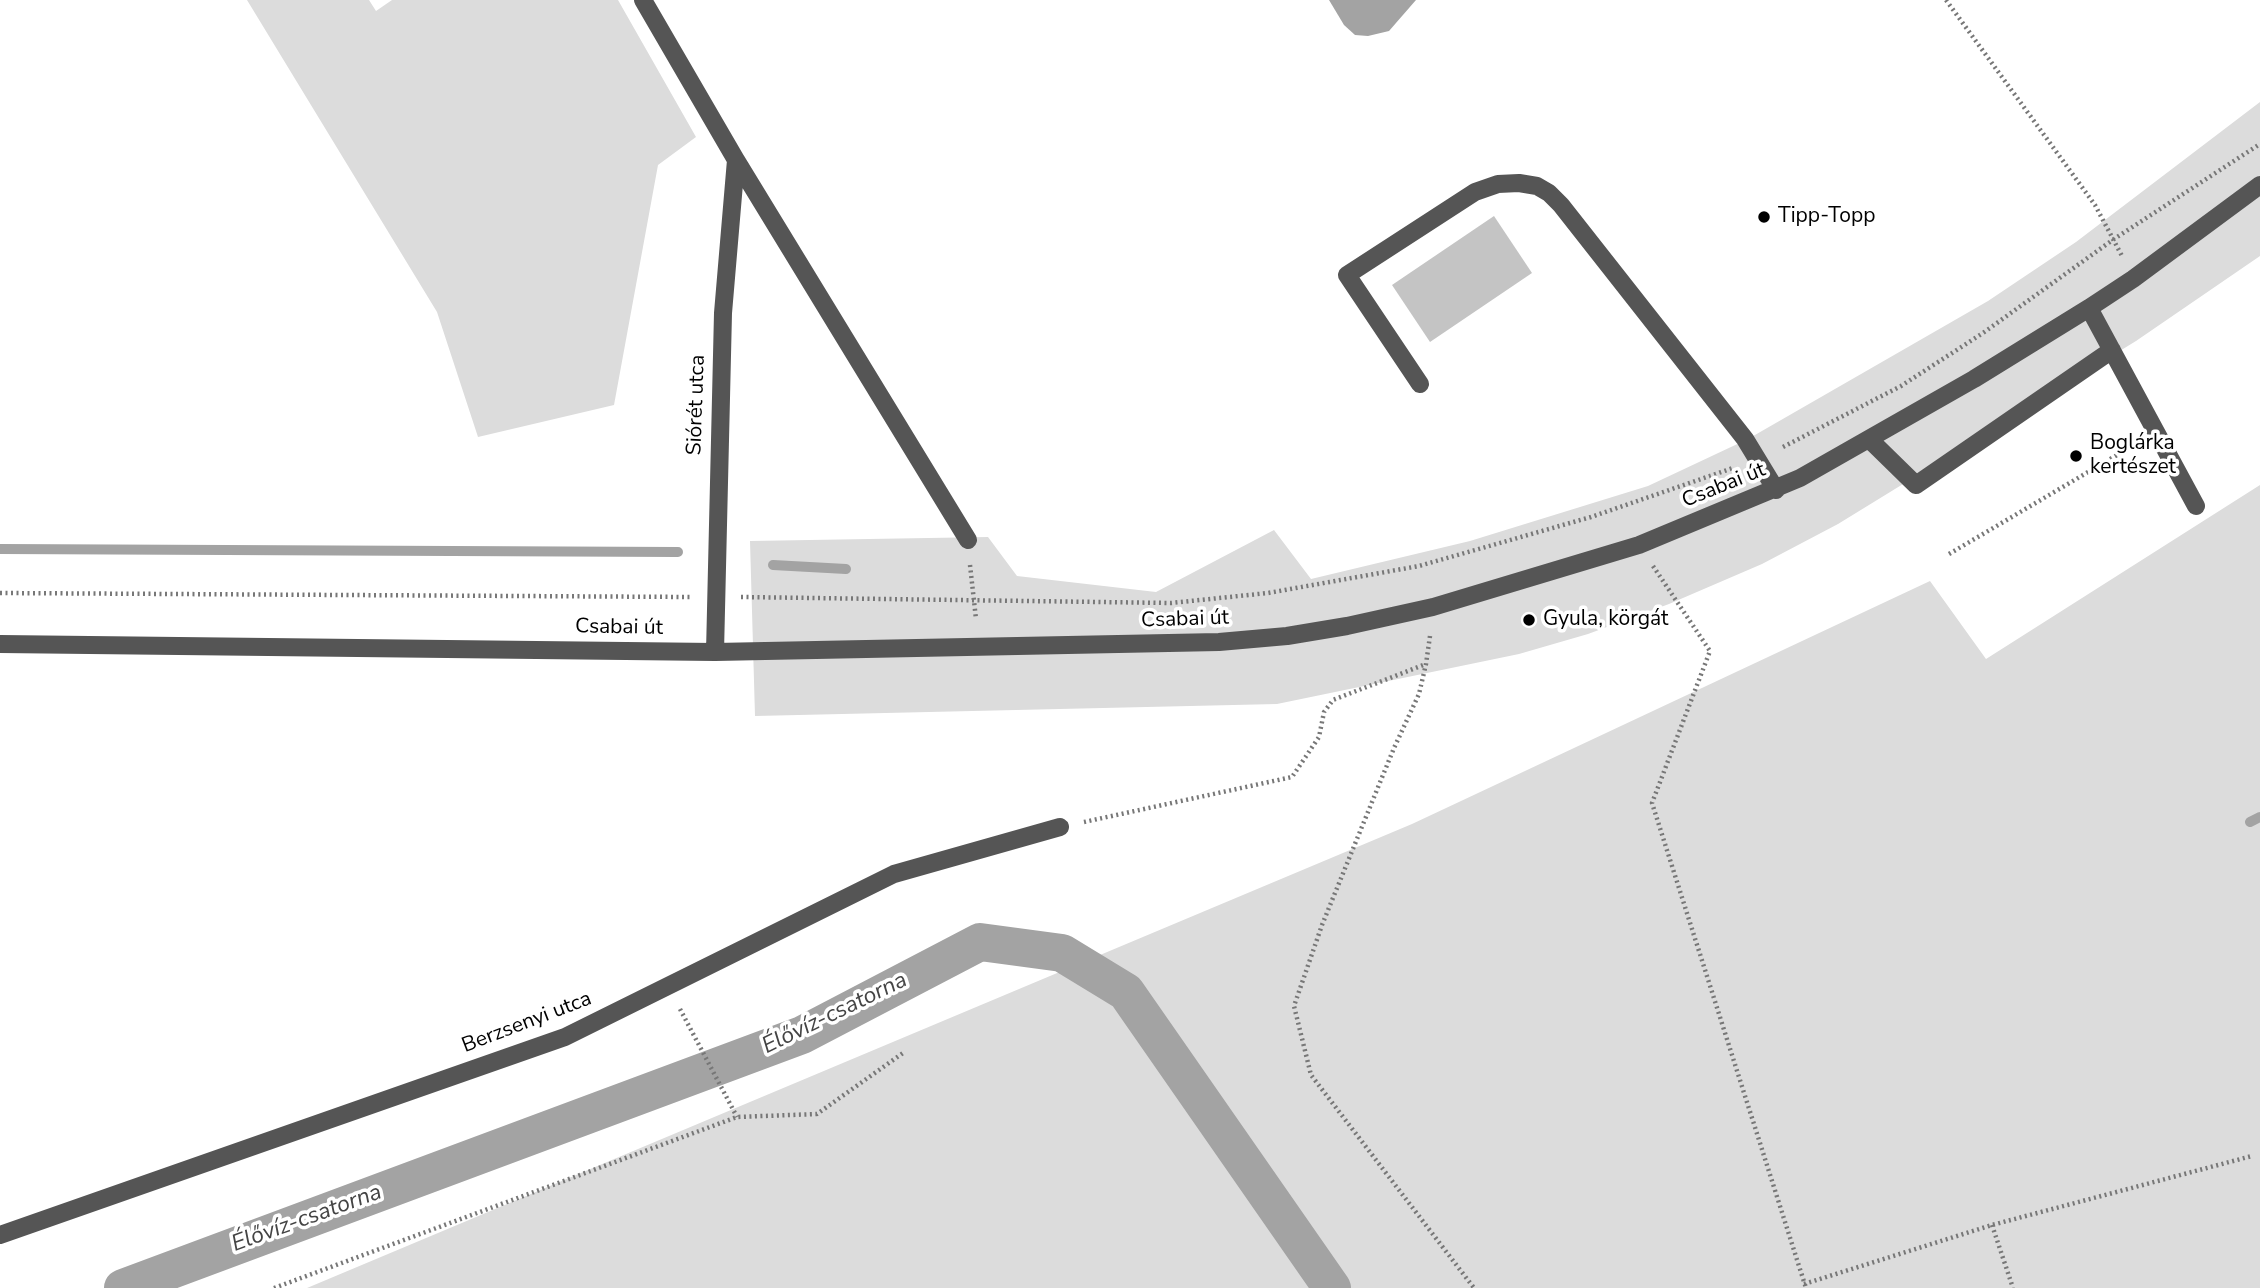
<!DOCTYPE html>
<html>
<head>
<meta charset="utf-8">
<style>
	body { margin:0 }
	canvas { display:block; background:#fff }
</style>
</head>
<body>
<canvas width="2260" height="1288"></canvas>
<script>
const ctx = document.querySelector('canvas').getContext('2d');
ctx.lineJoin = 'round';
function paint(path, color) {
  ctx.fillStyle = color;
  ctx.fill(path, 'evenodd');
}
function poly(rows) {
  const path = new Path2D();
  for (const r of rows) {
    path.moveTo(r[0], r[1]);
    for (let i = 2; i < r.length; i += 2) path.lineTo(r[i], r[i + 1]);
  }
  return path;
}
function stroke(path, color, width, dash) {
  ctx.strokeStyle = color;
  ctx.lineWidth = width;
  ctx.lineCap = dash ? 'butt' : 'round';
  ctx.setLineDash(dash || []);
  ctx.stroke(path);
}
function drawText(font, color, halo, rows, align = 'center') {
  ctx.font = font + ' "Nunito Sans",sans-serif';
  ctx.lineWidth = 7;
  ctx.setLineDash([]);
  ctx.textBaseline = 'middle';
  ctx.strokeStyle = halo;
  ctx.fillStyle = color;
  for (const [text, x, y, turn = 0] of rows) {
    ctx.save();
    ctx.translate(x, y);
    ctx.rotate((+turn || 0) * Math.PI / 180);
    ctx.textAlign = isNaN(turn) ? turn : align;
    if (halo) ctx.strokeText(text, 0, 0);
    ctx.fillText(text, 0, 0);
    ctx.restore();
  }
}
const green = poly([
	[247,0,369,0,376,11,392,0,618,0,696,137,658,165,614,405,478,437,437,312],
	[2260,102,2260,256,2136,341,1838,524,1762,564,1669,604,1588,634,1519,654,1277,704,755,716,750,541,988,537,1017,576,1156,592,1274,530,1311,579,1470,541,1648,486,1748,439,1988,301,2076,242],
	[2260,485,2260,1288,307,1288,1412,824,1930,581,1986,659]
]);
const water = poly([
	[1329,0,1416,0,1389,31,1368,36,1355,35,1344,25]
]);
const stream = poly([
	[0,549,678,552],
	[773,565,846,569],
	[2250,822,2260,817]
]);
const canal = poly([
	[123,1288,802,1035,980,942,1062,953,1126,992,1332,1288]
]);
const building = poly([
	[1494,216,1532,273,1430,342,1392,285]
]);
const path = poly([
	[1946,0,2095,205,2122,256],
	[1783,447,1901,386,1983,333,2114,239,2260,144],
	[1949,554,2134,445],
	[970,565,976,619],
	[1653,566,1710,651,1652,803,1806,1288],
	[0,593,690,597],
	[741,597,1171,603,1268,593,1419,566,1591,517,1733,468],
	[1430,636,1426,664,1419,694,1394,748,1322,925,1294,1006,1311,1075,1474,1288],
	[1084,822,1292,777,1319,737,1324,712,1333,700,1426,664],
	[680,1009,737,1117],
	[1992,1225,2013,1288],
	[1804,1284,1992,1225,2252,1156],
	[274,1288,737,1117,817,1114,903,1053]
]);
const minor = poly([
	[643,0,736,160,723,313,715,652],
	[736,160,968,540],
	[2089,308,2196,506],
	[1420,384,1347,275,1475,192,1498,184,1519,183,1537,186,1549,193,1561,205,1745,439,1776,490],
	[1870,440,1916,485,2112,350],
	[0,644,715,652,1219,642,1287,636,1347,626,1433,607,1639,545,1800,478,1974,379,2089,308,2133,279,2260,185],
	[0,1235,565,1037,894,874,1060,827]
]);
const markers = [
	[1764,217,7,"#000"],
	[2076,456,7,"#000"],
	[1529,620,7,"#000"]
];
const poiNames = [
	["Tipp-Topp",1778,217],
	["Boglárka",2090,444],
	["kertészet",2090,468],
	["Gyula, körgát",1543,620]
];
const streetNames = [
	["Siórét utca",697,405,-88],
	["Csabai út",1724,486,-22],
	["Csabai út",1185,620,-2],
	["Csabai út",619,628,1],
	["Berzsenyi utca",527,1023,-21]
];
const waterNames = [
	["Élővíz-csatorna",835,1014,-26],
	["Élővíz-csatorna",307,1219,-20]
];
paint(green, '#dcdcdc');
paint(water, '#a3a3a3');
stroke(stream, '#a3a3a3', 10);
stroke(canal, '#a3a3a3', 38);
paint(building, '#c4c4c4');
stroke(path, '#777', 4.5, [2, 3.5]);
stroke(minor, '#555', 18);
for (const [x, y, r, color] of markers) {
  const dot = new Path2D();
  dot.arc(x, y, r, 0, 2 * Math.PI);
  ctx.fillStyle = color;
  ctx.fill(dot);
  stroke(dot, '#fff', 2.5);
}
drawText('21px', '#000', '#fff', poiNames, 'left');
drawText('21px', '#000', '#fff', streetNames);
drawText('italic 23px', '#444', '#fff', waterNames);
</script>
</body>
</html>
